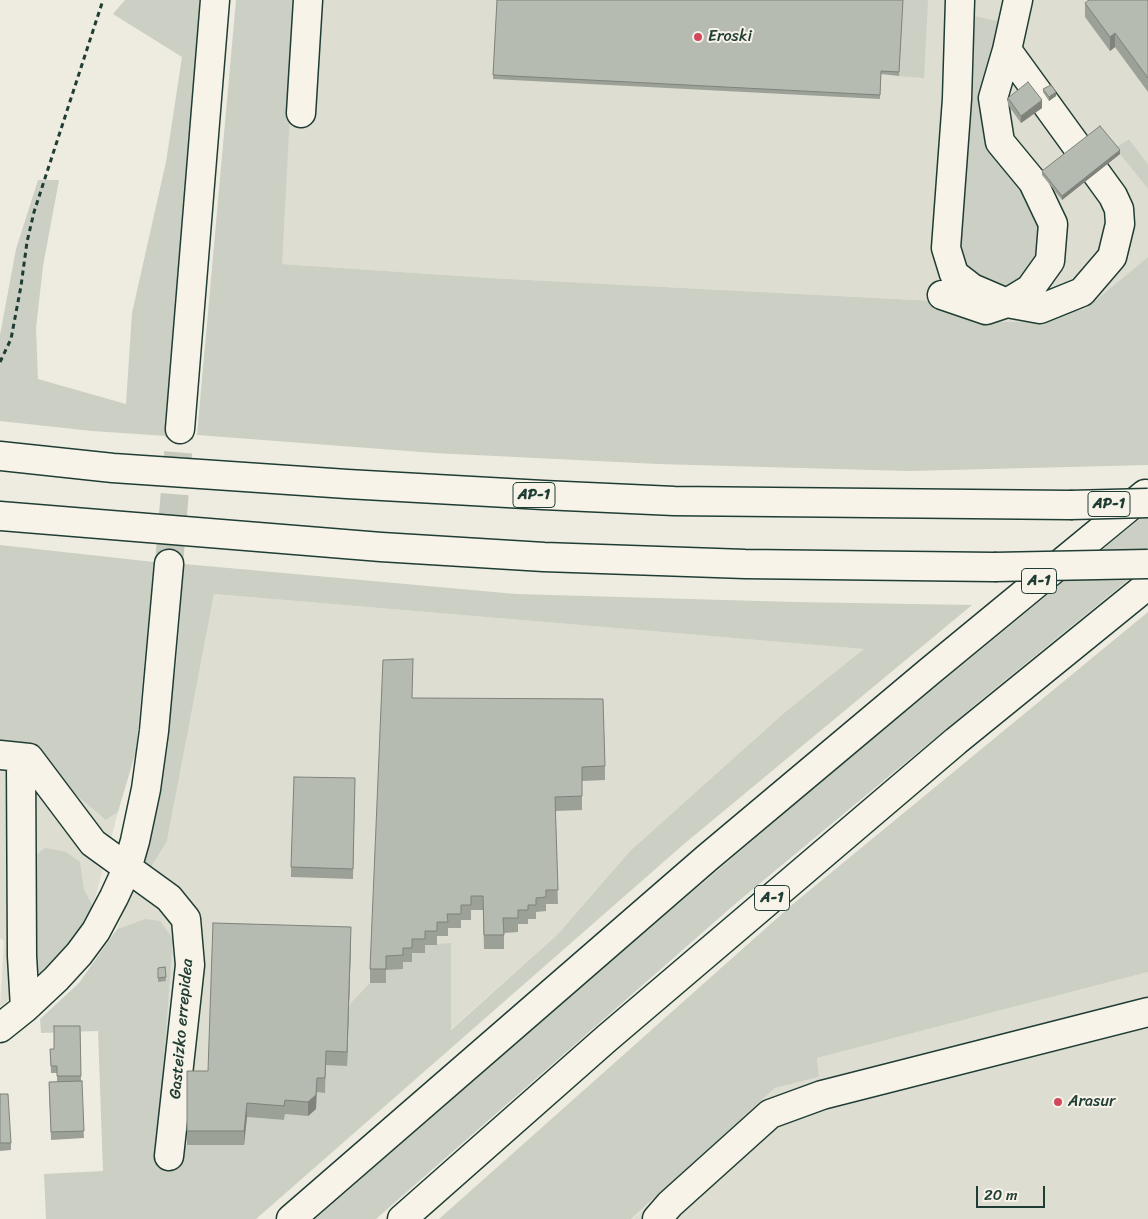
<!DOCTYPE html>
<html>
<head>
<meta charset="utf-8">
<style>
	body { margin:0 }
	#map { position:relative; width:1148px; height:1219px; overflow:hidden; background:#eeece1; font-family:Sriracha,sans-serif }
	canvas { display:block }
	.scale { position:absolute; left:976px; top:1186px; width:69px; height:22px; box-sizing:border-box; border:2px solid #1f3d34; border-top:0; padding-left:6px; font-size:15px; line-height:18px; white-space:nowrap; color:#1f3d34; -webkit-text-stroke:4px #f7f3e8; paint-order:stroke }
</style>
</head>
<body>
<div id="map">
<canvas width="1148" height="1219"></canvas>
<div class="scale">20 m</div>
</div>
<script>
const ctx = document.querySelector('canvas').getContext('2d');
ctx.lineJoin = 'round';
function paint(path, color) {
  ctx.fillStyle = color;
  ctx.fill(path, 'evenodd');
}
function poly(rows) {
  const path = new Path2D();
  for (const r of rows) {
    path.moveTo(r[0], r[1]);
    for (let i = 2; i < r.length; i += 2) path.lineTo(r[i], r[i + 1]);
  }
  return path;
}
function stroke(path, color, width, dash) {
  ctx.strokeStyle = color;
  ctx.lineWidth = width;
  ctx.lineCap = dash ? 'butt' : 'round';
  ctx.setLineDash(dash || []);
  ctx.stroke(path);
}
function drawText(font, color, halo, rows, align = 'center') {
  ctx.font = font + ' Sriracha,sans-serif';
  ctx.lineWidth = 4;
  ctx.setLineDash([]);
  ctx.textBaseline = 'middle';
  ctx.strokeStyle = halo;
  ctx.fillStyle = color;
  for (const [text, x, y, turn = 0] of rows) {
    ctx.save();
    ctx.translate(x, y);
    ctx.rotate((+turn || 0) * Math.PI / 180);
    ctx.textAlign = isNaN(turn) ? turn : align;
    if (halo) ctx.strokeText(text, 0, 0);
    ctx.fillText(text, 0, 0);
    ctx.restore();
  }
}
const built = poly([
	[296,0,1148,0,1148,164,1129,139,1115,148,1148,189,1148,257,1085,309,1028,322,981,322,935,301,490,278,281,264],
	[214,594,865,649,784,713,630,851,558,934,450,1030,437,945,425,945,425,953,386,983,349,1005,347,1066,325,1093,316,1109,308,1116,285,1114,284,1120,244,1145,187,1145,157,1148,145,919,117,929,142,865,167,841],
	[0,742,34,745,76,795,106,820,118,812,93,906,84,889,80,862,42,974,0,1007,4,941,0,938],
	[1148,972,1148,1219,632,1219,775,1088,819,1077,817,1058]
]);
const green = poly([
	[125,0,200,0,167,436,92,431,0,421,0,335,16,249,38,180,59,180,43,266,36,328,38,379,126,404,132,313,166,162,182,57,113,14],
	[236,0,296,0,282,264,490,278,935,301,981,322,1027,322,1085,309,1148,257,1148,465,909,471,658,464,434,453,197,435],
	[903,0,928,0,924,78,899,76],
	[966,14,1001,22,986,97,1042,211,1040,270,998,292,956,258],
	[1129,139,1148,164,1148,189,1115,148],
	[1148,512,1148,564,982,699,735,904,376,1219,315,1219,568,998,834,771],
	[0,545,154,562,136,751,118,812,106,820,76,795,34,745,0,742],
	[184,564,516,594,794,602,972,605,684,844,256,1219,46,1219,44,1174,103,1171,98,1031,41,1033,40,1019,79,983,117,929,145,919,160,921,173,939,157,1147,187,1145,244,1145,247,1117,284,1120,285,1114,316,1109,317,1092,325,1092,326,1065,347,1065,349,1005,370,983,386,983,386,970,403,962,412,953,425,953,425,945,451,943,451,1030,558,934,630,851,784,713,864,649,214,594,167,841,151,867,142,865,156,809,176,665],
	[1148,612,1148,972,817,1058,819,1077,775,1088,631,1219,439,1219,793,904],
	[45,848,66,852,80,862,84,889,93,906,74,939,42,974,36,970,33,857]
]);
const minorTunnel = poly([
	[169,564,180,429]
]);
const path = poly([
	[0,362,11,339,21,286,27,242,34,212,103,0]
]);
const minor = poly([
	[960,0,957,99,946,248,954,274,972,288,1007,303,1040,309,1082,292,1112,257,1120,224,1119,209,1113,196,1007,50],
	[301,113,308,0],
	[942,295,986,310,1007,303,1030,289,1050,261,1053,224,1033,182,1000,142,993,98,1007,50,1018,0],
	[180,429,215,0],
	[0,755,29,758,93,843,169,898,186,919,190,965,169,1156],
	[21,758,22,956,25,1008],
	[0,1028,25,1008,56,979,79,954,96,931,114,897,127,869,135,841,146,789,154,731,169,564],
	[657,1219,670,1204,770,1114,822,1095,1148,1012]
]);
const highway = poly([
	[0,456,113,468,347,484,543,495,674,501,1070,505],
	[0,516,381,547,544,557,745,564,994,567],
	[291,1219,707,858,930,671,1145,494],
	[402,1219,606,1039,956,741,1148,585]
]);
const highwayBridge = poly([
	[1070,505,1148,503],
	[994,567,1148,564]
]);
const wall = poly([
	[497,0,903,0,899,76,881,74,880,99,493,79],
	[1148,0,1148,92,1115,47,1110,51,1085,17,1085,3],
	[1043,89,1056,96,1049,101,1043,92],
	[1008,98,1042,108,1021,123,1008,105],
	[1120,154,1062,200,1042,175,1042,171],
	[413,698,605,766,605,780,582,781,582,810,555,811,558,904,546,904,546,911,536,912,536,919,528,919,528,924,518,924,518,932,504,933,504,949,484,949,483,910,471,910,471,920,461,920,461,928,448,928,448,936,437,936,437,945,425,945,425,953,412,953,412,962,403,962,403,969,386,970,386,983,370,983,370,969],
	[355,789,353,879,291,877,291,867],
	[351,941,347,1066,326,1065,325,1093,317,1092,316,1109,308,1116,285,1114,284,1120,247,1117,244,1145,187,1145,187,1071,208,1071],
	[165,967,166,981,158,982,158,968],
	[80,1026,81,1081,84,1138,51,1140,49,1082,57,1082,57,1073,51,1073,50,1049,54,1049],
	[0,1094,11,1143,11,1150,0,1151]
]);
const shadedWall = poly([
	[1115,33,1115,47,1110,51,1110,37],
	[1056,92,1056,96,1049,101,1049,97],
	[1042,100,1042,108,1021,123,1021,116],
	[1120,150,1120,154,1062,200,1062,196],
	[351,927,351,941,347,1066,347,1052],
	[317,1078,316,1109,308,1116,308,1102],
	[247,1103,247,1117,244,1145,244,1131]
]);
const building = poly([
	[497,0,903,0,899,72,881,71,880,95,493,75,497,0],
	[1089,0,1148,0,1148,78,1115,33,1110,37,1085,3,1089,0],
	[1028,82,1042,100,1021,116,1008,98,1028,82],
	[1051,85,1056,92,1049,97,1043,89,1051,85],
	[1100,126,1120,150,1062,196,1042,171,1100,126],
	[413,659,412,698,603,699,605,766,582,767,582,796,555,797,558,890,546,890,546,897,536,898,536,905,528,905,528,910,518,910,518,918,503,918,504,935,484,935,483,896,471,896,471,905,461,905,461,914,447,914,448,922,437,922,437,931,425,931,425,939,412,939,412,948,403,948,403,955,386,956,386,969,370,969,383,660,413,659],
	[294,777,355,778,353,869,291,867,294,777],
	[213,923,351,927,347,1052,326,1051,325,1078,317,1078,316,1095,308,1102,285,1100,284,1106,247,1103,244,1131,187,1131,187,1071,208,1071,213,923],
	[165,967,166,977,158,978,158,968,165,967],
	[54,1026,80,1026,81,1076,57,1076,57,1066,51,1066,50,1049,54,1049,54,1026],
	[82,1081,84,1131,51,1132,49,1082,82,1081],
	[0,1094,8,1094,11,1143,0,1143,0,1094]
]);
const markers = [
	[698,37,5,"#d1495b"],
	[1058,1102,5,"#d1495b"]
];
const shields = [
	[534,495,42],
	[1109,504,42],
	[1039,581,35],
	[772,898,35]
];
const shieldNames = [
	["AP-1",534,495],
	["AP-1",1109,504],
	["A-1",1039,581],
	["A-1",772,898]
];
const poiNames = [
	["Eroski",708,37],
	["Arasur",1068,1102]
];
const streetNames = [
	["Gasteizko errepidea",182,1029,-85]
];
paint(built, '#ddddd2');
paint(green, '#cccfc4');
stroke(minorTunnel, '#c5c9be', 28, [28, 14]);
stroke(minor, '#1f3d34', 31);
stroke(highway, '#1f3d34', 31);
stroke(path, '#1f3d34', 3, [5, 4]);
stroke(minor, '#f7f3e8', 28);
stroke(highway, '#f7f3e8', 28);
stroke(highwayBridge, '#1f3d34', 31, []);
stroke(highwayBridge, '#f7f3e8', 28);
paint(wall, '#9ca197');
paint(shadedWall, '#7f837b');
paint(building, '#b5bbb0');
stroke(building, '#7f837b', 1);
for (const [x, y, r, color] of markers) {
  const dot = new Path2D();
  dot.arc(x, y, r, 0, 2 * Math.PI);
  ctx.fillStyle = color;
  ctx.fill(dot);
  stroke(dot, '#f7f3e8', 2);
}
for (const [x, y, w] of shields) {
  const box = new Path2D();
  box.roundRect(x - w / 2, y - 12.5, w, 25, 4);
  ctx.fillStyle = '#f7f3e8';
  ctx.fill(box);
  stroke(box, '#1f3d34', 1);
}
drawText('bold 15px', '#1f3d34', null, shieldNames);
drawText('16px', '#1f3d34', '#f7f3e8', poiNames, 'left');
drawText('16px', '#1f3d34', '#f7f3e8', streetNames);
</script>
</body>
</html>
